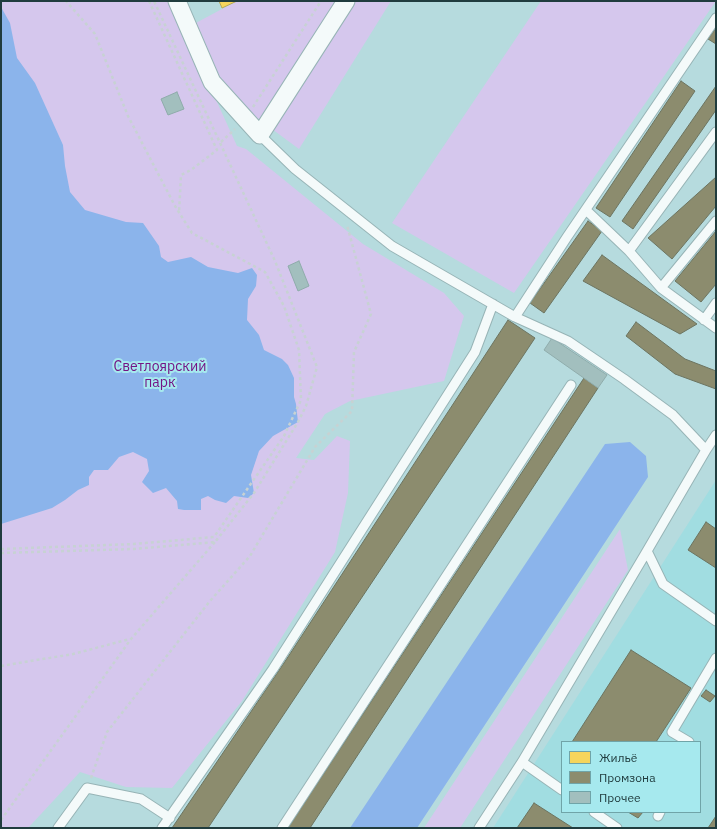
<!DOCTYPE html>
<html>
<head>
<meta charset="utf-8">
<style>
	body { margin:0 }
	#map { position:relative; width:717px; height:829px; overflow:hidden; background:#b6dbde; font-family:"IBM Plex Sans",sans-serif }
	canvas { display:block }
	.frame { position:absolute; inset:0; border:2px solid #203c3e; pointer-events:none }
	.legend { position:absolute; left:561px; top:741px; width:140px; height:72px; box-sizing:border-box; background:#a6e9ee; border:1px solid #70a4a8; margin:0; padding:5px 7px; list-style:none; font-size:12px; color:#203c3e }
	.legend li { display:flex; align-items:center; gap:8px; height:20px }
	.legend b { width:20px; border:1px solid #70a4a8 }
</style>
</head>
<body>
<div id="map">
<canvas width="717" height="829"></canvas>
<div class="frame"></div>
<ul class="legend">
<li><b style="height:11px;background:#f6d55c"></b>Жильё</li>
<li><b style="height:11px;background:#8c8c6e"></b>Промзона</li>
<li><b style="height:11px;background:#a2bfbe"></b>Прочее</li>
</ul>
</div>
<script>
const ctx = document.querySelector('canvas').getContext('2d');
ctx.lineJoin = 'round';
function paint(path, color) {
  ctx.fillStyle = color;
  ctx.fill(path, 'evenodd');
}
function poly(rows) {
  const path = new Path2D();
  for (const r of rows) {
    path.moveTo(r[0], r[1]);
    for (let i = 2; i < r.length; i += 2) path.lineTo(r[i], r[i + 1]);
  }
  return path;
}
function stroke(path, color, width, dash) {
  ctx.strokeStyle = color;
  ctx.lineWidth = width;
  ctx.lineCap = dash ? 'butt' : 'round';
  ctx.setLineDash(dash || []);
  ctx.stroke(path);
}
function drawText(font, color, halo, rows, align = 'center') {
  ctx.font = font + ' "IBM Plex Sans",sans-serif';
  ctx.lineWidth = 4;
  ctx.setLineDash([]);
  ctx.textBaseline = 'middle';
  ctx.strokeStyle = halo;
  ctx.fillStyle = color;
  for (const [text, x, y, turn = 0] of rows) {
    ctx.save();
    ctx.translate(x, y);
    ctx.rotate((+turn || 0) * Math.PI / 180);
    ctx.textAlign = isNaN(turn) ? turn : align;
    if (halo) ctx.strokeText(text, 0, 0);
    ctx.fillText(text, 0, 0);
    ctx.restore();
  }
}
const built = poly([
	[716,480,716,828,493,828],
	[562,742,700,742,700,812,562,812]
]);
const green = poly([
	[1,1,171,1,237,146,246,149,363,244,444,293,464,316,444,381,350,401,325,414,296,458,314,460,337,436,350,441,348,493,335,552,242,701,172,788,126,787,80,772,28,828,1,828],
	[237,1,391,1,299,149,253,115,217,79,192,25],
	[541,1,716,1,514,293,392,223],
	[620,529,628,570,460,828,424,828]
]);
const water = poly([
	[1,7,10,23,17,58,35,83,63,145,65,166,70,192,85,210,126,222,143,223,159,246,161,257,168,262,191,257,208,267,238,273,252,268,257,275,256,286,248,299,247,320,259,335,264,350,282,359,288,365,294,378,294,397,296,404,298,422,273,436,259,451,251,475,254,493,248,498,234,496,226,503,215,500,208,496,201,499,201,510,184,510,178,509,177,501,166,488,153,493,142,482,149,471,147,459,133,452,119,457,108,470,94,470,89,477,89,485,78,490,65,500,52,508,1,524],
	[630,442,646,456,648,477,417,828,350,828,605,444]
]);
const homes = poly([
	[219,1,237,1,222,8,219,1]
]);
const industry = poly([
	[716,28,716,44,708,39,716,28],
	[681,81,695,91,610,217,596,208,681,81],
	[716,86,716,110,633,229,622,221,716,86],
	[716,177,716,206,672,259,648,238,716,177],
	[588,221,602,231,544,313,530,303,588,221],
	[716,231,716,284,701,302,675,281,716,231],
	[602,255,697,324,680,334,583,281,602,255],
	[508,320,535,338,208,828,172,828,284,663,508,320],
	[636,322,685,359,716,371,716,389,675,374,626,336,636,322],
	[584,378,598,388,310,828,288,828,584,378],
	[706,522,716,529,716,568,688,550,706,522],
	[631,650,691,688,656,742,572,742,631,650],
	[706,690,715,696,710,702,701,696,706,690],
	[534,803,573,828,517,828,534,803],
	[628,812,643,812,638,818,628,812],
	[716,816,716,828,708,828,716,816]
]);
const building = poly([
	[177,92,184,109,168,115,161,99,177,92],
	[299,261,309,286,298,291,288,266,299,261],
	[552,338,607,375,598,388,544,350,552,338]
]);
const path = poly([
	[149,1,217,150,191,170,181,175,179,213],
	[253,107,321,1],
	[221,142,235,129],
	[1,549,134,544,214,537,284,436,301,400,299,350,284,306,265,272,192,233,175,206,128,116,95,34,66,1],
	[1,553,134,549,215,542,254,493,298,422,306,406,317,367,275,261,154,1],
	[1,666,73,654,130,639],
	[91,778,107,732,210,601,250,556,315,447,352,411,354,352,371,314,347,225],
	[1,820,131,639,215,542]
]);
const lane = poly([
	[260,135,295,169,392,246,515,317,568,341,624,379,673,415,706,450,647,551,522,762,479,828],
	[586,210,629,251,716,132],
	[629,251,661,288,716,221],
	[661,288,716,328],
	[515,317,567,237,716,18],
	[704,320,716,303],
	[706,450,716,435],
	[647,551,663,584,716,621],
	[689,742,672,732,716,658],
	[522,762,562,790],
	[594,812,617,828],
	[658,816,660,812],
	[58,828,87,788,141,799,170,818],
	[162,828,273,669,475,352,493,304],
	[282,828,571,385]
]);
const street = poly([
	[177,1,212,82,260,135,346,1]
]);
const parkNames = [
	["Светлоярский",160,367],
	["парк",160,383]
];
paint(built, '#a1dde1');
paint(green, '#d5c7ed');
paint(water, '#8bb4eb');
paint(homes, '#f6d55c');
stroke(homes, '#b6a753', 1);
paint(industry, '#8c8c6e');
stroke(industry, '#6c7460', 1);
paint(building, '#a2bfbe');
stroke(building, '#8facab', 1);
stroke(lane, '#97b4b6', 11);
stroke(street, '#97b4b6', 19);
stroke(path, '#c7d2d3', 2.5, [3, 3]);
stroke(lane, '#f4fafa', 9);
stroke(street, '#f4fafa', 17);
drawText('14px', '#741485', '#a6e9ee', parkNames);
</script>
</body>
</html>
